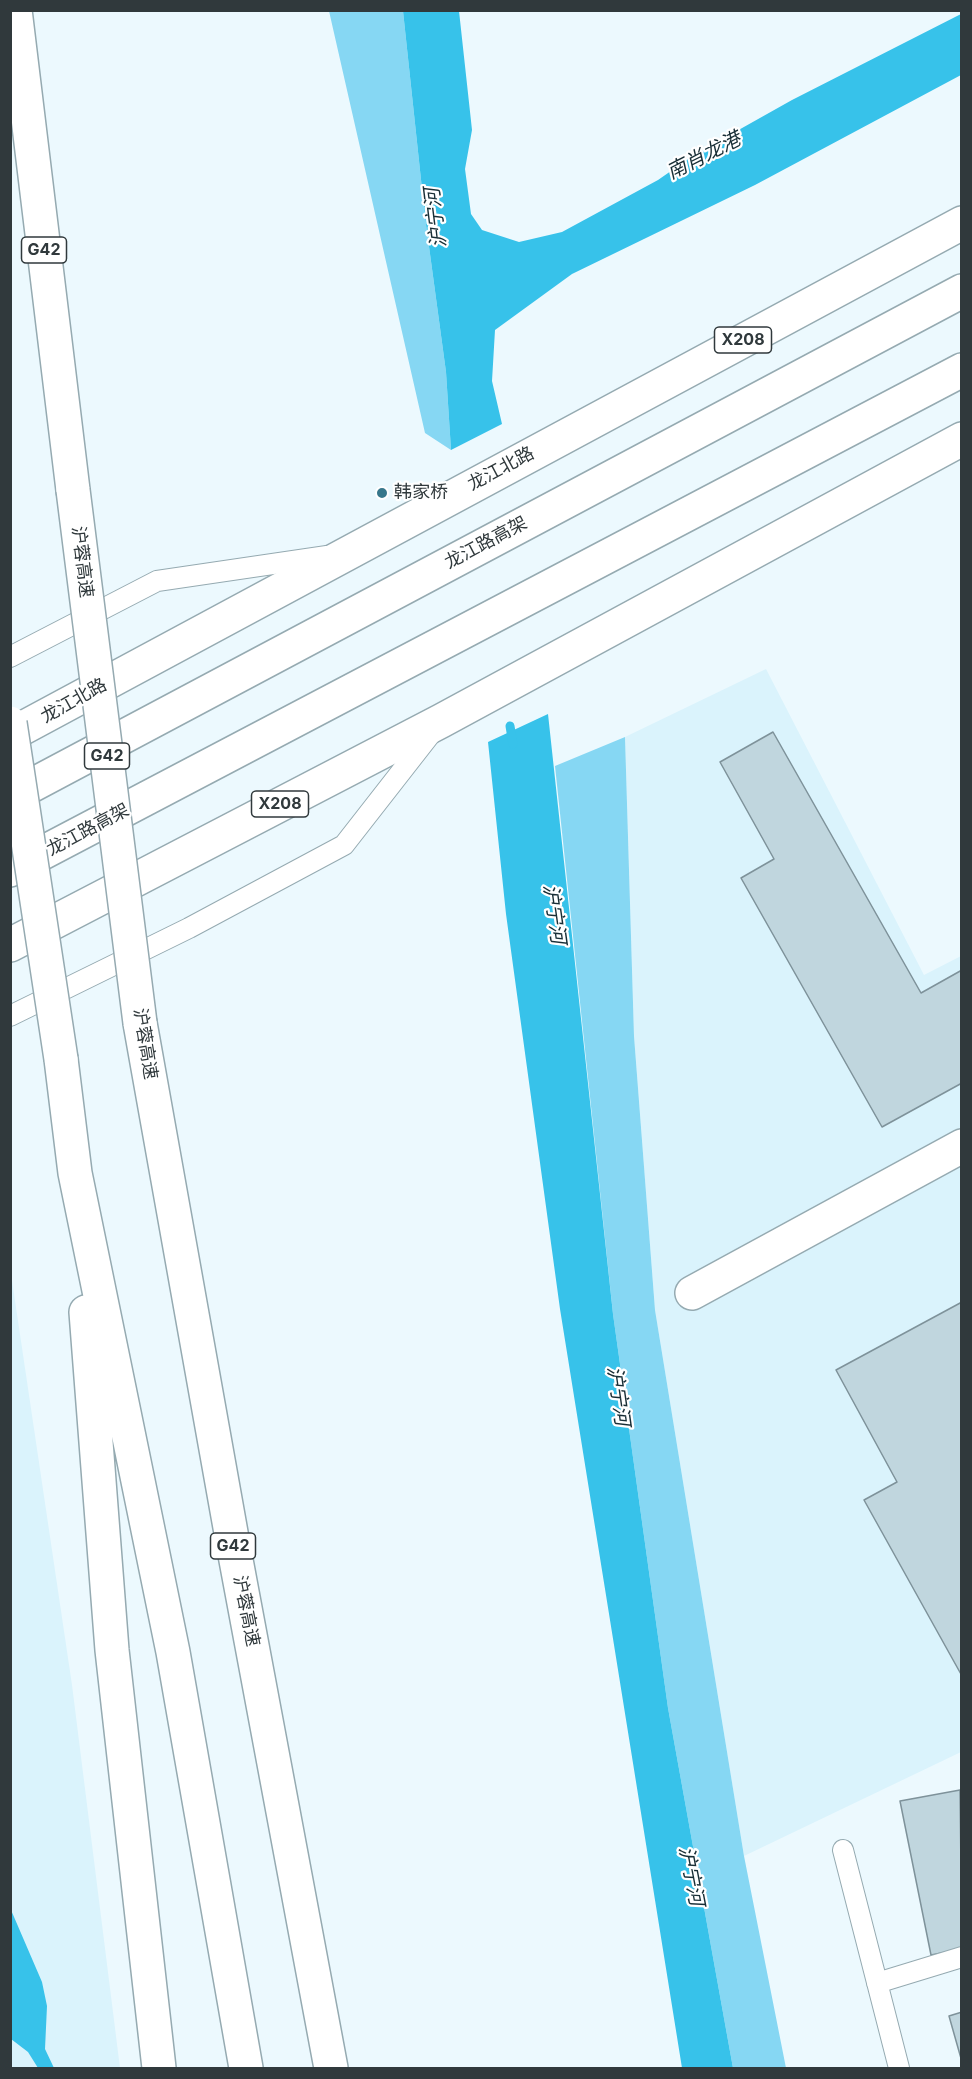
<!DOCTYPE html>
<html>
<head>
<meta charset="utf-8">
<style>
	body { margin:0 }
	#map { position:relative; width:972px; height:2079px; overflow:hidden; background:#ecf9fe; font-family:Inter,sans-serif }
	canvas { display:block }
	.frame { position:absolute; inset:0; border:12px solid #30393c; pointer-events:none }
</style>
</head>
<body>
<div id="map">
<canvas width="972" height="2079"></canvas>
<div class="frame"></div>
</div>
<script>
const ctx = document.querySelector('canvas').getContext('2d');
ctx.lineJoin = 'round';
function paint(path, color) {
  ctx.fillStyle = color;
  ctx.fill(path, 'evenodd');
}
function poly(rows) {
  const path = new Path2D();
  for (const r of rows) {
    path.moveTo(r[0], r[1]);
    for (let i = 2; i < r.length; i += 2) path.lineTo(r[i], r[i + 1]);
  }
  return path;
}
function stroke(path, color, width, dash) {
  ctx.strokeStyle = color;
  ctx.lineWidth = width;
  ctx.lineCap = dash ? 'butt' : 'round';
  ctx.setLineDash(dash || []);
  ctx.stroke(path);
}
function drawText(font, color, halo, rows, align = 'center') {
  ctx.font = font + ' Inter,"Noto Sans SC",sans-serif';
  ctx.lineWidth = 4.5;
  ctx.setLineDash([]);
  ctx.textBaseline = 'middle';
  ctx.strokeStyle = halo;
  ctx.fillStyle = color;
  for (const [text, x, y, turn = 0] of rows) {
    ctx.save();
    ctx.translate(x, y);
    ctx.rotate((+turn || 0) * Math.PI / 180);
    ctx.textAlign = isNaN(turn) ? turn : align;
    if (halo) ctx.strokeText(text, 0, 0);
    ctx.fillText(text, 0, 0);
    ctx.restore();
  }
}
const built = poly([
	[766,669,924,975,961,956,961,1752,744,1856,655,1310,634,1036,625,737],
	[10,1267,72,1685,120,2068,11,2068]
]);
const green = poly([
	[329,11,403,11,425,217,446,372,451,450,425,433],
	[625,737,634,1036,655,1310,744,1856,786,2068,733,2068,668,1708,613,1314,555,766]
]);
const water = poly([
	[403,11,459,11,472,130,465,169,471,214,482,230,519,242,562,232,658,180,694,155,792,100,961,14,961,75,755,185,572,274,495,330,492,381,502,424,451,450,446,372,425,217],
	[548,714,613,1314,668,1708,733,2068,682,2068,560,1309,506,914,488,742],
	[11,1910,42,1982,47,2006,45,2049,54,2068,38,2068,28,2052,11,2039]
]);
const stream = poly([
	[510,726,513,744]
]);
const building = poly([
	[773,732,921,993,962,970,962,1083,882,1127,741,878,774,859,720,762,773,732],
	[962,1302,962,1676,864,1500,897,1482,836,1370,962,1302],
	[960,1790,962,1949,931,1955,900,1801,960,1790],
	[962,2012,962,2062,949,2016,962,2012]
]);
const service = poly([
	[10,657,157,581,327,556],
	[10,1016,189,928,344,845,433,731],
	[843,1850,899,2068],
	[877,1983,962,1957]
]);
const minor = poly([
	[692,1293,962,1146]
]);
const primary = poly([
	[10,735,962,223],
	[10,945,441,721,962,439]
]);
const trunk = poly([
	[10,797,962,291],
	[10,870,962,370]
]);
const motorway = poly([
	[15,10,73,490],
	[140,1023,233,1544,331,2068],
	[61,1059,75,1173,173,1652,246,2068],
	[86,1312,112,1650,159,2068]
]);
const motorwayBridge = poly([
	[73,490,140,1023],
	[10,723,61,1059]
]);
const markers = [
	[382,493,6,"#37778b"]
];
const shields = [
	[44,250,45],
	[743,340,57],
	[107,756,45],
	[280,804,57],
	[233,1546,45]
];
const shieldNames = [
	["G42",44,250],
	["X208",743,340],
	["G42",107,756],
	["X208",280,804],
	["G42",233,1546]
];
const streetNames = [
	["龙江北路",501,469,-28],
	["龙江路高架",486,543,-28],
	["沪蓉高速",82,562,83],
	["龙江北路",74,701,-29],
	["龙江路高架",88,830,-28],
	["沪蓉高速",145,1044,81],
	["沪蓉高速",246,1611,79]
];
const poiNames = [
	["韩家桥",394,493]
];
const waterNames = [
	["南肖龙港",704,156,-27],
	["沪宁河",436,218,-97],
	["沪宁河",554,914,82],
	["沪宁河",618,1396,82],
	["沪宁河",691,1876,79]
];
paint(built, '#daf3fc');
paint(green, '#86d7f3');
paint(water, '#37c2ea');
stroke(stream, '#37c2ea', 9);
paint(building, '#c0d6de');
stroke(building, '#7e929a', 1.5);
stroke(service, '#95aab1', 22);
stroke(minor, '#95aab1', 36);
stroke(primary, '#95aab1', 36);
stroke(trunk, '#95aab1', 36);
stroke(motorway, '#95aab1', 36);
stroke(service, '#fff', 20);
stroke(minor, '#fff', 33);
stroke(primary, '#fff', 33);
stroke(trunk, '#fff', 33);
stroke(motorway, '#fff', 33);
stroke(motorwayBridge, '#95aab1', 36, []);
stroke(motorwayBridge, '#fff', 33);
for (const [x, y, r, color] of markers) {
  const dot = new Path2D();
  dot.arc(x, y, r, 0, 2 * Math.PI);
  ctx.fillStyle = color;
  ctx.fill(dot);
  stroke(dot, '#fff', 2);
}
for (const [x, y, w] of shields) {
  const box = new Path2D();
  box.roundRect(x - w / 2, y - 13, w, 26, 4.5);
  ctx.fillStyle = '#fff';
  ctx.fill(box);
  stroke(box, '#30393c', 1.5);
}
drawText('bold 16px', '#30393c', null, shieldNames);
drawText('18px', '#30393c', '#fff', streetNames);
drawText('18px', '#30393c', '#fff', poiNames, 'left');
drawText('italic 20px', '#182e36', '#fff', waterNames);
</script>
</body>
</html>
